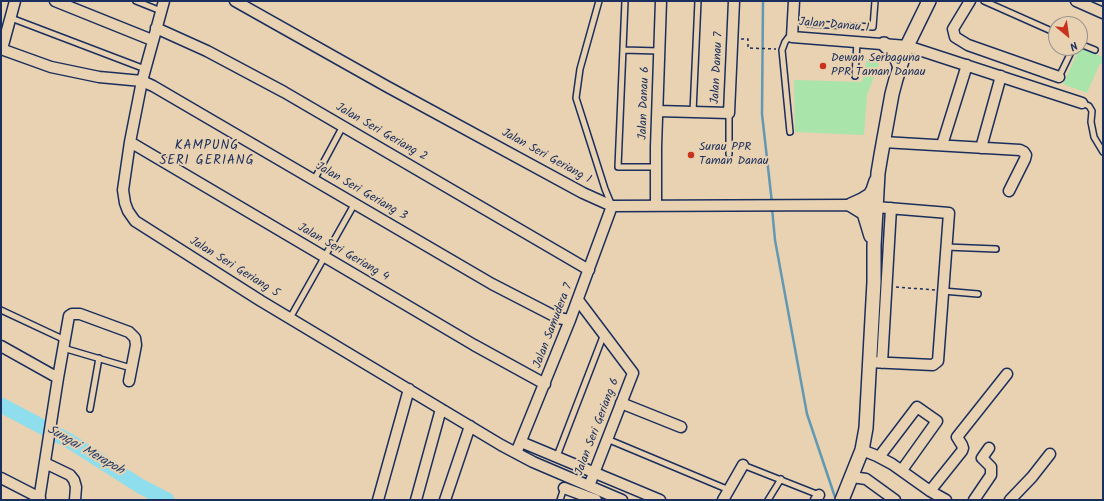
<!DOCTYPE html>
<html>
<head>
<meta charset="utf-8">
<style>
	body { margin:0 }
	#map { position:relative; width:1104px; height:501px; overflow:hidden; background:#e8d2b1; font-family:Kalam,sans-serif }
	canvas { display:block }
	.frame { position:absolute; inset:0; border:2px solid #1b2f5e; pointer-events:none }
	.north { position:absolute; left:1048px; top:16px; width:40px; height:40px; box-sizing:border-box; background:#e8d2b1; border:1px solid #969190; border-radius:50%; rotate:151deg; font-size:11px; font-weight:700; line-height:16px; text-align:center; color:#1b2f5e }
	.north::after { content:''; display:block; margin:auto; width:14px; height:18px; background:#c8321e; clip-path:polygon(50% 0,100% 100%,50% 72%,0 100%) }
</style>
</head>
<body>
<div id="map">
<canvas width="1104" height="501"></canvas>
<div class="frame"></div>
<div class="north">N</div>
</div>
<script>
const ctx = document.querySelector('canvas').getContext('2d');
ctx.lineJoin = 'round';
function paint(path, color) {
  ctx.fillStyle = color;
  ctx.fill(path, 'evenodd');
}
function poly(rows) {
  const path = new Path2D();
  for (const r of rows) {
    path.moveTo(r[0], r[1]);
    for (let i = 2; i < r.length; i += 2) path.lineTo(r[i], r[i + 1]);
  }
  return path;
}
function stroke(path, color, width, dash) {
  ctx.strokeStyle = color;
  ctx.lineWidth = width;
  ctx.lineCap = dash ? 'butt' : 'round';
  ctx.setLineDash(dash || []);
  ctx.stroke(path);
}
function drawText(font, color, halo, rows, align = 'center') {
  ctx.font = font + ' Kalam,sans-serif';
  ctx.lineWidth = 4;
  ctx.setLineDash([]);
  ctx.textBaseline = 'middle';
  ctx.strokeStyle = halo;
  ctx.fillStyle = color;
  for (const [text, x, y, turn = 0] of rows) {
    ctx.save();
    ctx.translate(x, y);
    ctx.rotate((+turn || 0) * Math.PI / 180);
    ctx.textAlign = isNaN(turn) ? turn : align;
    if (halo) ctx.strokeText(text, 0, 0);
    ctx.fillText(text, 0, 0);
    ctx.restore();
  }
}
const green = poly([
	[1080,47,1103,57,1103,65,1100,63,1087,93,1063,84],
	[867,58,879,64,867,95,864,135,795,132,794,80,862,82]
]);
const stream = poly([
	[763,1,762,114,772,203],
	[772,208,775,240,807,414,836,500]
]);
const river = poly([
	[1,405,71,442,140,486,167,500]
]);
const path = poly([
	[741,39,748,39,748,48,776,49],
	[896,287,935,290]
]);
const service = poly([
	[136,1,161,11],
	[599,1,580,69,576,98,605,189,612,206],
	[625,1,618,167,656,167],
	[984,1,1056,33],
	[11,18,145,69],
	[809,24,873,27,875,1],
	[1080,44,1095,50],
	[623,50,659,51],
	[855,76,857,42],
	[1059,77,1073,48],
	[1082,103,1089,106,1092,111,1091,122,1094,137,1103,152],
	[693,112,698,1],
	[790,132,782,50,785,42,788,38,792,37],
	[729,154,729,113],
	[314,180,343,126],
	[946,247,996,249],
	[943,291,978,294],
	[1,310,65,340],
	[290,318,355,203],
	[63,348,131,368],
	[90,409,99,358],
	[607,439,729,490],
	[557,456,604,334],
	[743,465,819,495],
	[560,500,564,488],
	[768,500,781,479]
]);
const minor = poly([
	[55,1,152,40],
	[164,1,142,81,130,142,123,190,125,203,128,211,135,221,261,301,501,445,533,462,622,500],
	[235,1,386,86,583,193,612,206,851,205,949,213,938,361,933,365,869,362],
	[794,1,792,37,907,46,1082,103],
	[970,1,953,29,955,37,968,45,1059,77],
	[1076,1,1103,13],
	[156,28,207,51,284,92,589,270],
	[1,49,51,67,99,77,142,81,153,86,492,284,558,318,570,320],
	[2,49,15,1],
	[658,111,729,113,734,1],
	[130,142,474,345,545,384],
	[883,142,1020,150,1024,152,1026,155,1025,159,1009,191],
	[942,145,967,65],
	[981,148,1001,76],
	[656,206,656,147,661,1],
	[578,300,633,373,589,486],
	[1,346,58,378],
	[882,363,891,208],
	[621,403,681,427],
	[521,442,660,500],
	[862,450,877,456,892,464,930,491,946,500],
	[516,453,570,320,612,206],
	[879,457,917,407,937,421,902,470],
	[45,463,70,475,74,480,76,487,75,500],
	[852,477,866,479,895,500],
	[1,478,40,498],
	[564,488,596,500],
	[930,491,962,451,963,448,962,445,957,437,1007,374],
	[39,500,58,378,69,316,72,314,80,314,129,332,135,338,136,345,129,381],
	[378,500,409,389],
	[416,500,441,409],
	[445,500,470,426],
	[723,500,743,465],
	[816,500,819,495],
	[974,500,991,475,991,467,982,458,989,448],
	[1010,500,1032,477,1050,454]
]);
const tertiary = poly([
	[884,44,895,55,900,67],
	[851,205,864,213,871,236],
	[851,205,862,200,870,195,873,190,876,181],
	[842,500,862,450,866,428,874,282,874,246,878,173,881,155,892,94,896,79,907,46,929,1]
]);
const markers = [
	[823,66,4,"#c8321e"],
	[691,155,4,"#c8321e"]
];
const streetNames = [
	["Jalan Danau 1",834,26,5],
	["Jalan Danau 7",718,68,-87],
	["Jalan Danau 6",645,103,-88],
	["Jalan Seri Geriang 2",381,133,30],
	["Jalan Seri Geriang 1",546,157,29],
	["Jalan Seri Geriang 3",361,192,30],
	["Jalan Seri Geriang 4",343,253,30],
	["Jalan Seri Geriang 5",234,268,32],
	["Jalan Samudera 7",554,326,-69],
	["Jalan Seri Geriang 6",598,427,-69]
];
const poiNames = [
	["Dewan Serbaguna",831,59],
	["PPR Taman Danau",831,73],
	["Surau PPR",699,148],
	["Taman Danau",699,162]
];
const neighbourhoodNames = [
	["KAMPUNG",207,147],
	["SERI GERIANG",207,162]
];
const waterNames = [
	["Sungai Merapoh",85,451,30]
];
paint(green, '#a9e5ab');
stroke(stream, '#6198b4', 2.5);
stroke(river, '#8fdeed', 15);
stroke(service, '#1b2f5e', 8);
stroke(minor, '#1b2f5e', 13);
stroke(tertiary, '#1b2f5e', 16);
stroke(path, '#1b2f5e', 1.5, [3, 3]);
stroke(service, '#e8d2b1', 5);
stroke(minor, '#e8d2b1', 10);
stroke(tertiary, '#e8d2b1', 13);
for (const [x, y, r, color] of markers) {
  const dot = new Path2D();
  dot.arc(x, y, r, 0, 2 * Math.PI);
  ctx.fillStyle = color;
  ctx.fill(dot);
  stroke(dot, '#e8d2b1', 1.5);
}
drawText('12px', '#1b2f5e', '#e8d2b1', streetNames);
drawText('12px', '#1b2f5e', '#e8d2b1', poiNames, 'left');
ctx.letterSpacing = '1px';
drawText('13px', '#1b2f5e', '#e8d2b1', neighbourhoodNames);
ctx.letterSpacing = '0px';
drawText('italic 13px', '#27406c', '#e8d2b1', waterNames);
</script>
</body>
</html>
